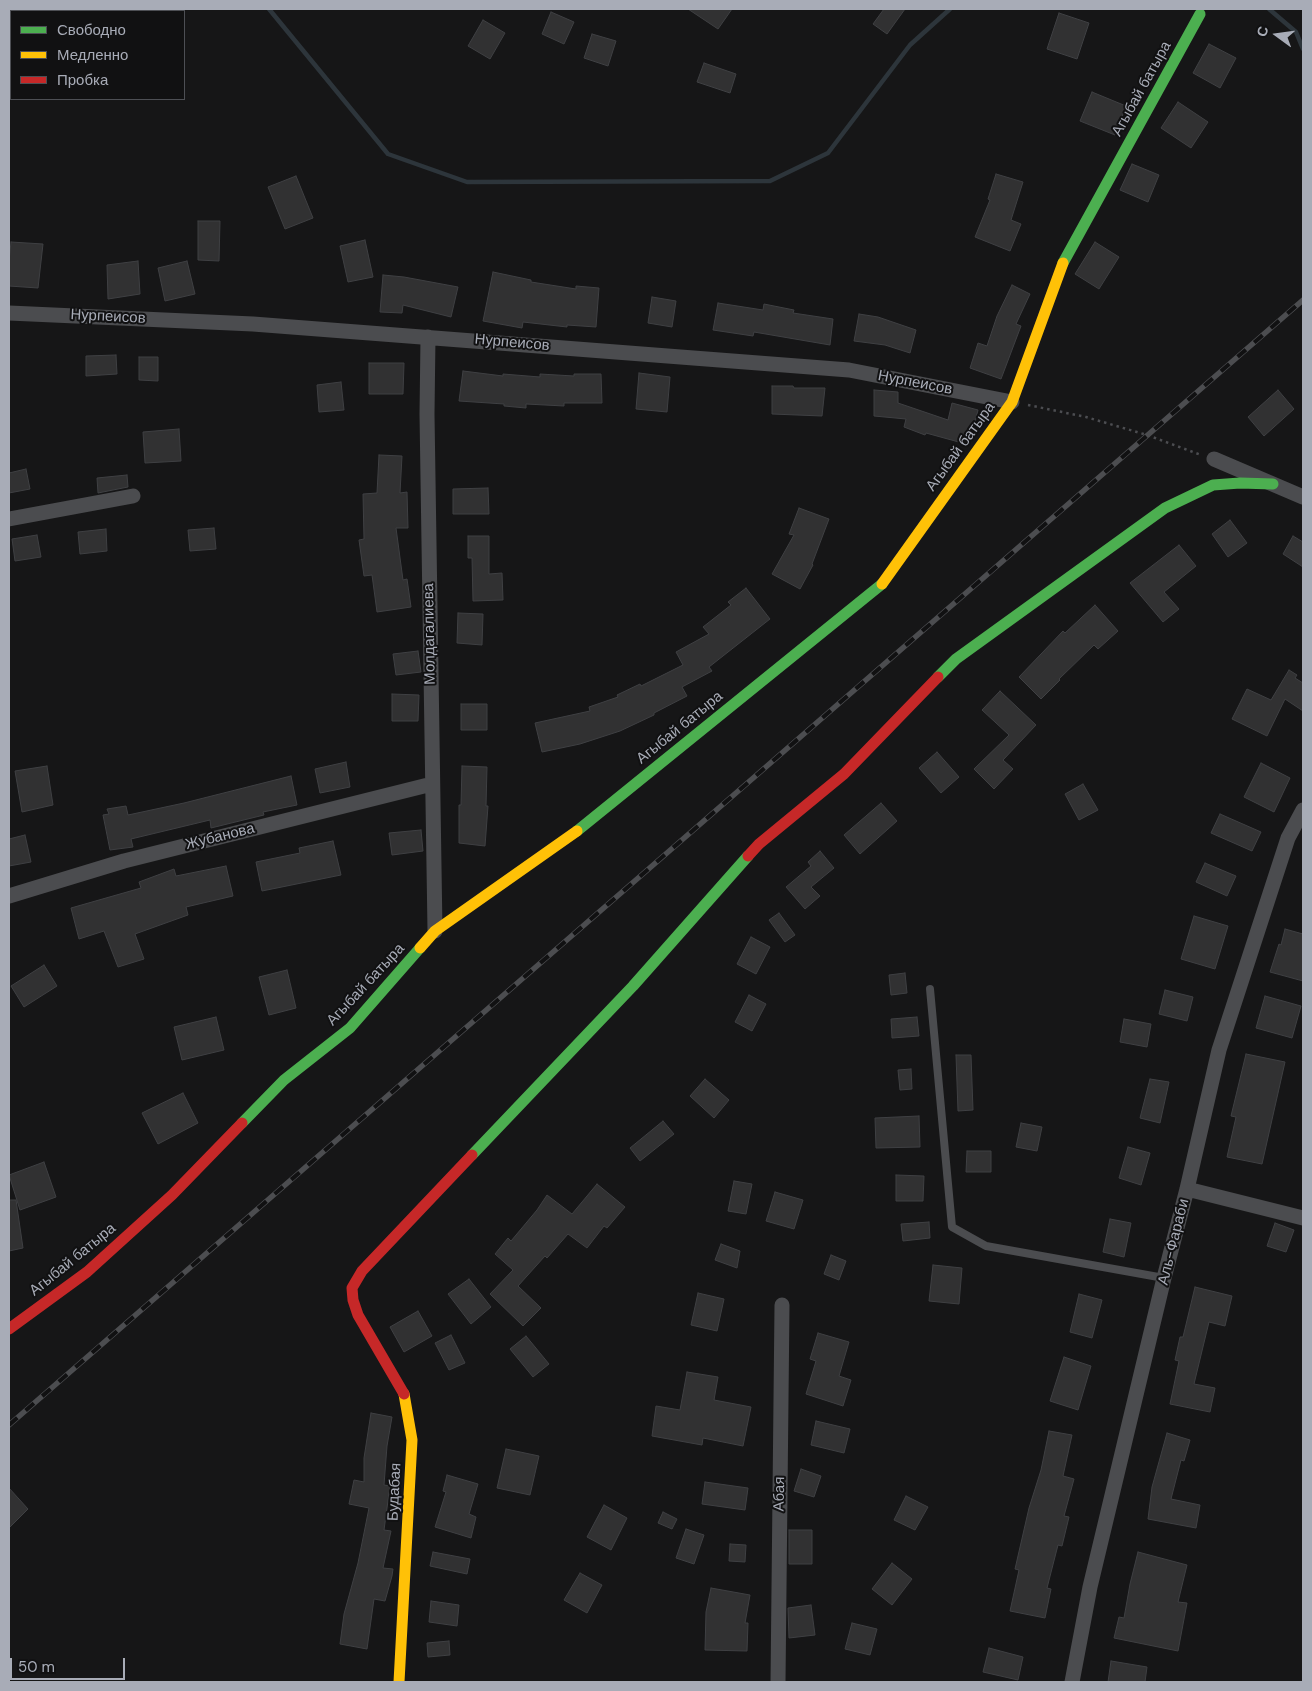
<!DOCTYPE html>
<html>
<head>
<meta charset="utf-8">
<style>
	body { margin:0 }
	#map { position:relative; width:1312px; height:1691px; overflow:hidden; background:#161617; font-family:"DM Sans",sans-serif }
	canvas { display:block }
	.frame { position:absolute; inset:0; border:10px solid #a8acb7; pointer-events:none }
	.legend { position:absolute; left:10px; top:10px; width:175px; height:90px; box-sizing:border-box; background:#111112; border:1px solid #4d4f54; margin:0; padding:6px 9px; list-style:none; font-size:15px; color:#a8acb7 }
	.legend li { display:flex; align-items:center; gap:10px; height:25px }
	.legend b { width:25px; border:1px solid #4d4f54 }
	.north { position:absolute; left:1252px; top:10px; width:50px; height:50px; -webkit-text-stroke:4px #111112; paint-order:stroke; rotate:284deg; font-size:14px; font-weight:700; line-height:20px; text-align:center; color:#a8acb7 }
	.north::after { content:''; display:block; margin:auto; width:18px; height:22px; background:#a8acb7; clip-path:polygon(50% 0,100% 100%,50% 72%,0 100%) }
	.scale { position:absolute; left:10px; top:1658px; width:115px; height:22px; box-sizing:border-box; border:2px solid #a8acb7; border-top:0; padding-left:6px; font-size:15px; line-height:18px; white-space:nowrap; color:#a8acb7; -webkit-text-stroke:4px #111112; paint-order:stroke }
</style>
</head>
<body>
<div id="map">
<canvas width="1312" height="1691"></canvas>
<div class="frame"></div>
<ul class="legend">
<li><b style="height:6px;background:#4caf50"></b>Свободно</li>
<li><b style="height:6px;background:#ffc107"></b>Медленно</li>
<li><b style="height:6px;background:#c62828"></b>Пробка</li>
</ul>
<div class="north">С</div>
<div class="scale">50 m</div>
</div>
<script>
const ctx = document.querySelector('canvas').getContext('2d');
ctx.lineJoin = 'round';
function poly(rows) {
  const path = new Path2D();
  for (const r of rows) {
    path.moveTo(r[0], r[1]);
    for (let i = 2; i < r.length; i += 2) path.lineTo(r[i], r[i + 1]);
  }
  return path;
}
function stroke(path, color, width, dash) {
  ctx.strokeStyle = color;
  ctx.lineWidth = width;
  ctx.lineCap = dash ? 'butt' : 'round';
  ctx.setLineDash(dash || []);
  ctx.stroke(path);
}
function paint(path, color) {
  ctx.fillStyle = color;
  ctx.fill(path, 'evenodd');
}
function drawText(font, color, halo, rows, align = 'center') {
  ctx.font = font + ' "DM Sans",sans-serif';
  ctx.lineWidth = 4;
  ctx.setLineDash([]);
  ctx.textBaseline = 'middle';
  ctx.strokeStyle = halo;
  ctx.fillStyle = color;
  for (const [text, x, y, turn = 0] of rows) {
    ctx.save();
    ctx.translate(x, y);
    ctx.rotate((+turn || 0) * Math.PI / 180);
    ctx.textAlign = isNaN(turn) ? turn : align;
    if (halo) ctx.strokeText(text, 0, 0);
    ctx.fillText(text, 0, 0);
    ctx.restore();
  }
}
const stream = poly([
	[269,9,388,154,467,182,770,181,828,153,910,45,950,9],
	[1269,9,1296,32,1303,49]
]);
const building = poly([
	[688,9,732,9,718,29,688,9],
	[884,9,905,9,887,34,873,24,884,9],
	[551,12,574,22,564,44,542,34,551,12],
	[1059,13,1089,23,1077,59,1047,49,1059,13],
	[483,20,505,33,490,59,468,46,483,20],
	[592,34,616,41,608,66,584,58,592,34],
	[1209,44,1236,58,1220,88,1193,73,1209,44],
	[704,63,736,74,730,93,697,82,704,63],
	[1092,92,1126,106,1115,135,1080,121,1092,92],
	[1178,102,1208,122,1191,148,1161,128,1178,102],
	[1132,164,1159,175,1148,202,1120,190,1132,164],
	[996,174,1023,182,1011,220,1021,224,1010,251,975,237,990,200,988,199,996,174],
	[296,176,313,218,285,229,268,187,296,176],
	[198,221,220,221,219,261,198,260,198,221],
	[365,240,373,277,348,282,340,246,365,240],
	[11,242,43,244,38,288,9,286,9,261,11,242],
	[1095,242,1119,257,1099,289,1075,274,1095,242],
	[138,261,140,294,108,299,107,265,138,261],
	[187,261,195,294,165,301,158,268,187,261],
	[493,272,531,280,531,282,576,289,576,286,599,288,596,327,567,325,567,327,523,322,522,328,483,321,493,272],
	[383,275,404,277,458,287,451,317,403,305,402,313,380,312,383,275],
	[1012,285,1030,294,1016,324,1021,326,1001,379,970,368,978,343,987,346,997,316,1012,285],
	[652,297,676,301,672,327,648,323,652,297],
	[718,303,763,310,764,304,794,310,793,313,833,319,830,345,754,332,753,336,713,330,718,303],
	[859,314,878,317,916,330,910,353,885,345,854,341,859,314],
	[116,355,117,374,86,376,86,356,116,355],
	[139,357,158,357,158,381,139,380,139,357],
	[369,363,404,363,403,394,369,394,369,363],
	[463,371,503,376,503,374,540,377,540,374,574,376,574,374,601,374,602,403,564,403,564,406,526,404,526,408,504,406,504,404,459,401,463,371],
	[639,373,670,377,667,412,636,409,639,373],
	[341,382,344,410,319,412,317,385,341,382],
	[772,386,793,386,794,388,825,388,822,416,772,414,772,386],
	[874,390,898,392,898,403,948,420,952,403,978,410,971,438,966,444,926,433,925,435,904,427,906,419,874,416,874,390],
	[1278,390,1294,409,1264,436,1248,417,1278,390],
	[179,429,181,461,145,463,143,432,179,429],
	[379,455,402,456,400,493,407,492,408,528,396,528,403,580,407,579,411,607,377,612,372,575,364,576,359,540,364,539,363,494,377,493,379,455],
	[26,469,30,489,9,493,9,473,26,469],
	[127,475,128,487,98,493,97,478,127,475],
	[488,488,489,514,453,514,453,489,488,488],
	[799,508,829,519,812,564,813,565,800,589,772,574,794,535,789,534,799,508],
	[1230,520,1247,543,1228,557,1212,534,1230,520],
	[214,528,216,549,190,551,188,530,214,528],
	[106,529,107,551,80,554,78,532,106,529],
	[37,535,41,557,15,561,12,539,37,535],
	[468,536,489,536,489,574,502,573,503,600,473,601,472,558,468,558,468,536],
	[1293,536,1303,542,1303,567,1283,554,1293,536],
	[1179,545,1196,566,1164,592,1179,609,1163,622,1130,583,1179,545],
	[746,588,770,619,709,667,712,671,682,687,687,696,654,713,654,715,620,731,580,744,542,752,535,723,590,711,589,707,618,697,617,695,640,684,641,686,683,665,676,652,709,634,703,627,731,605,728,602,746,588],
	[1095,605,1118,631,1098,649,1094,645,1059,679,1060,680,1041,699,1019,677,1063,631,1065,633,1095,605],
	[458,613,483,614,482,645,457,643,458,613],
	[418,651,421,672,396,675,393,654,418,651],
	[1289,670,1297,675,1295,678,1303,683,1303,711,1285,699,1267,736,1232,719,1247,689,1271,700,1289,670],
	[1000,691,1036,725,1003,760,1013,769,994,789,974,769,1009,735,982,710,1000,691],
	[392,694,419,695,418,721,392,721,392,694],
	[461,704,487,704,487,730,461,730,461,704],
	[937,752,959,777,941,793,919,768,937,752],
	[346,762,350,787,320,793,315,769,346,762],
	[1261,763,1290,778,1274,812,1244,797,1261,763],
	[47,766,53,805,22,812,15,771,47,766],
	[462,766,487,767,486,806,488,806,485,846,459,843,459,805,461,805,462,766],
	[291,776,297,805,263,812,264,815,211,828,210,820,131,839,133,847,110,850,103,815,109,814,107,809,126,806,128,815,184,803,291,776],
	[1083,784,1098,810,1079,820,1065,794,1083,784],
	[881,803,897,821,860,854,844,835,881,803],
	[1220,814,1261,832,1252,851,1211,833,1220,814],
	[421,830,423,851,392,855,389,833,421,830],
	[25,835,31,862,9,866,9,839,25,835],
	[333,841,341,875,262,891,256,862,300,853,299,848,333,841],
	[820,851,834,868,811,887,820,896,805,909,786,887,811,866,808,862,820,851],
	[1205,863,1236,876,1227,896,1196,882,1205,863],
	[226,866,233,896,186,907,188,915,135,934,144,959,118,967,104,931,79,939,71,908,141,888,139,882,174,869,176,876,226,866],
	[779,913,795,935,785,942,769,920,779,913],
	[1194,916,1228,926,1215,969,1181,959,1194,916],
	[1285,929,1303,934,1303,981,1270,972,1279,944,1281,945,1285,929],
	[751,937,770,947,756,974,737,964,751,937],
	[44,965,57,986,24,1007,11,986,44,965],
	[287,970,296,1008,269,1015,259,977,287,970],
	[905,973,907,993,891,995,889,975,905,973],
	[1165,990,1193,997,1187,1021,1159,1014,1165,990],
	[749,995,766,1004,752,1031,735,1022,749,995],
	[1265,996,1301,1006,1292,1038,1256,1028,1265,996],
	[216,1017,224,1050,182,1060,174,1027,216,1017],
	[917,1017,919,1036,892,1038,891,1019,917,1017],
	[1124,1019,1151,1024,1147,1047,1120,1042,1124,1019],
	[1246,1054,1285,1062,1262,1164,1227,1157,1236,1117,1231,1116,1246,1054],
	[956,1055,971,1055,973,1110,958,1111,956,1055],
	[911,1069,912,1089,900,1090,898,1070,911,1069],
	[705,1079,729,1100,714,1118,690,1096,705,1079],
	[1150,1079,1169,1082,1160,1123,1140,1118,1150,1079],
	[183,1093,198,1123,158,1144,142,1113,183,1093],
	[919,1116,920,1147,876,1148,875,1118,919,1116],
	[663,1121,674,1134,640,1161,630,1148,663,1121],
	[1021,1123,1042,1127,1037,1151,1016,1147,1021,1123],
	[1128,1147,1150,1153,1141,1185,1119,1178,1128,1147],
	[967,1151,991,1151,991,1172,966,1172,967,1151],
	[44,1162,56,1197,20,1210,9,1175,44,1162],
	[896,1175,924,1176,923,1201,896,1201,896,1175],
	[734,1181,752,1184,746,1214,728,1211,734,1181],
	[597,1184,625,1207,607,1228,604,1226,587,1248,568,1234,547,1258,545,1256,518,1286,541,1308,523,1326,490,1294,513,1270,495,1254,508,1238,511,1241,537,1210,547,1195,572,1214,597,1184],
	[775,1192,803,1200,794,1229,766,1221,775,1192],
	[9,1200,16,1200,23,1248,9,1251,9,1200],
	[1110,1219,1131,1223,1124,1257,1103,1252,1110,1219],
	[929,1222,930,1238,903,1241,901,1224,929,1222],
	[1275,1223,1294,1230,1286,1252,1267,1246,1275,1223],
	[721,1244,740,1251,737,1268,715,1260,721,1244],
	[831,1255,846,1261,839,1280,824,1274,831,1255],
	[933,1265,962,1268,959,1304,929,1301,933,1265],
	[469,1279,491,1307,471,1324,448,1294,469,1279],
	[1195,1287,1232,1296,1225,1326,1209,1322,1194,1384,1215,1388,1210,1412,1170,1404,1179,1361,1175,1360,1180,1337,1183,1337,1195,1287],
	[698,1293,724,1299,717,1331,691,1325,698,1293],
	[1079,1294,1102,1300,1092,1338,1070,1332,1079,1294],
	[418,1311,432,1336,404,1352,390,1327,418,1311],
	[818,1333,849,1342,839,1376,851,1380,843,1406,806,1394,816,1361,810,1359,818,1333],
	[451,1335,465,1363,449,1370,435,1343,451,1335],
	[526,1336,549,1364,533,1377,510,1349,526,1336],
	[1064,1357,1091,1366,1078,1410,1050,1401,1064,1357],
	[687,1372,718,1377,714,1400,751,1407,743,1446,703,1438,702,1445,652,1436,656,1406,680,1410,687,1372],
	[371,1413,392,1417,387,1446,384,1485,390,1486,384,1530,391,1531,383,1568,393,1569,392,1576,385,1601,374,1599,367,1649,340,1644,344,1614,358,1563,369,1508,349,1504,354,1480,364,1482,364,1458,371,1413],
	[816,1421,850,1429,844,1453,811,1445,816,1421],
	[1049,1431,1072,1435,1063,1476,1074,1479,1064,1516,1069,1517,1062,1546,1058,1545,1047,1588,1051,1589,1045,1618,1010,1611,1019,1570,1015,1569,1029,1508,1041,1470,1049,1431],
	[1167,1433,1190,1440,1184,1461,1181,1460,1171,1499,1200,1505,1196,1528,1148,1519,1152,1487,1167,1433],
	[506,1449,539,1456,530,1495,497,1488,506,1449],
	[801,1469,821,1476,814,1497,794,1491,801,1469],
	[447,1475,478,1484,469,1514,476,1517,471,1538,435,1527,446,1492,443,1491,447,1475],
	[705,1482,748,1488,745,1510,702,1504,705,1482],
	[9,1488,28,1509,9,1528,9,1488],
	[906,1496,928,1507,915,1530,894,1520,906,1496],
	[604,1505,627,1518,611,1550,587,1537,604,1505],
	[663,1512,677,1519,672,1529,658,1523,663,1512],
	[686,1529,704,1535,694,1564,676,1558,686,1529],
	[789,1530,812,1530,812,1564,789,1564,789,1530],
	[730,1544,746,1545,745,1562,729,1561,730,1544],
	[433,1552,470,1559,467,1574,430,1566,433,1552],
	[1138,1552,1187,1565,1178,1602,1187,1603,1178,1651,1114,1638,1119,1617,1124,1618,1130,1584,1138,1552],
	[892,1563,912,1579,892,1605,872,1589,892,1563],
	[580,1573,602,1585,587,1613,564,1600,580,1573],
	[711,1588,750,1595,745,1623,748,1623,747,1651,705,1650,706,1612,711,1588],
	[431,1601,459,1605,457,1626,429,1622,431,1601],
	[811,1605,815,1635,789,1638,788,1608,811,1605],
	[852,1623,877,1629,870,1655,845,1649,852,1623],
	[449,1641,450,1655,428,1657,427,1643,449,1641],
	[989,1648,1023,1657,1018,1680,983,1672,989,1648],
	[1111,1661,1147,1667,1145,1682,1108,1682,1111,1661]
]);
const path = poly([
	[1028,405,1086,417,1147,435,1201,455]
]);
const lane = poly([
	[930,989,952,1227,986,1246,1164,1278]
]);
const street = poly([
	[9,313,253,324,849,370,1012,402],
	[428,337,427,414,435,931],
	[1214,459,1303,497],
	[9,519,133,496],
	[9,896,124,861,432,784],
	[1187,1189,1303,1218],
	[778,1682,782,1305],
	[1072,1682,1090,1587,1164,1278,1187,1189,1219,1050,1288,838,1303,810]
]);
const fast = poly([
	[1063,263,1200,14],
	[938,677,956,659,1165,508,1213,485,1240,483,1273,484],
	[577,831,882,584],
	[242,1123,284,1080,350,1028,420,948],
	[472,1155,633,986,748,856]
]);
const slow = poly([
	[882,584,1012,402,1063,263],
	[420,948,435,931,577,831],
	[399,1682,412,1440,404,1394]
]);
const jam = poly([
	[748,856,759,844,844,774,938,677],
	[9,1329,87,1272,172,1195,242,1123],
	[404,1394,358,1315,353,1300,352,1288,362,1271,472,1155]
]);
const rail = poly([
	[9,1425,1303,300]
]);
const streetNames = [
	["Агыбай батыра",1142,89,-61],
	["Нурпеисов",108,317,3],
	["Нурпеисов",512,343,5],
	["Нурпеисов",915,383,11],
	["Агыбай батыра",961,447,-54],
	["Молдагалиева",430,634,-91],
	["Агыбай батыра",680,728,-39],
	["Жубанова",220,837,-14],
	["Агыбай батыра",366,985,-47],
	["Аль-Фараби",1174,1242,-76],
	["Агыбай батыра",73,1260,-39],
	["Будабая",395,1492,-87],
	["Абая",780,1494,-89]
];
stroke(stream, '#2d353b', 4.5);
paint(building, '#313132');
stroke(building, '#3f4043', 1);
stroke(path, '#4c4d51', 2.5, [2.5, 4]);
stroke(lane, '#4b4c4f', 8);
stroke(street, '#4b4c4f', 15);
stroke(fast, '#4caf50', 11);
stroke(slow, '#ffc107', 11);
stroke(jam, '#c62828', 11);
stroke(rail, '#4c4d50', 5.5);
stroke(rail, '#111112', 4, [11]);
drawText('15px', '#a8acb7', '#111112', streetNames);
</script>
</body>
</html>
